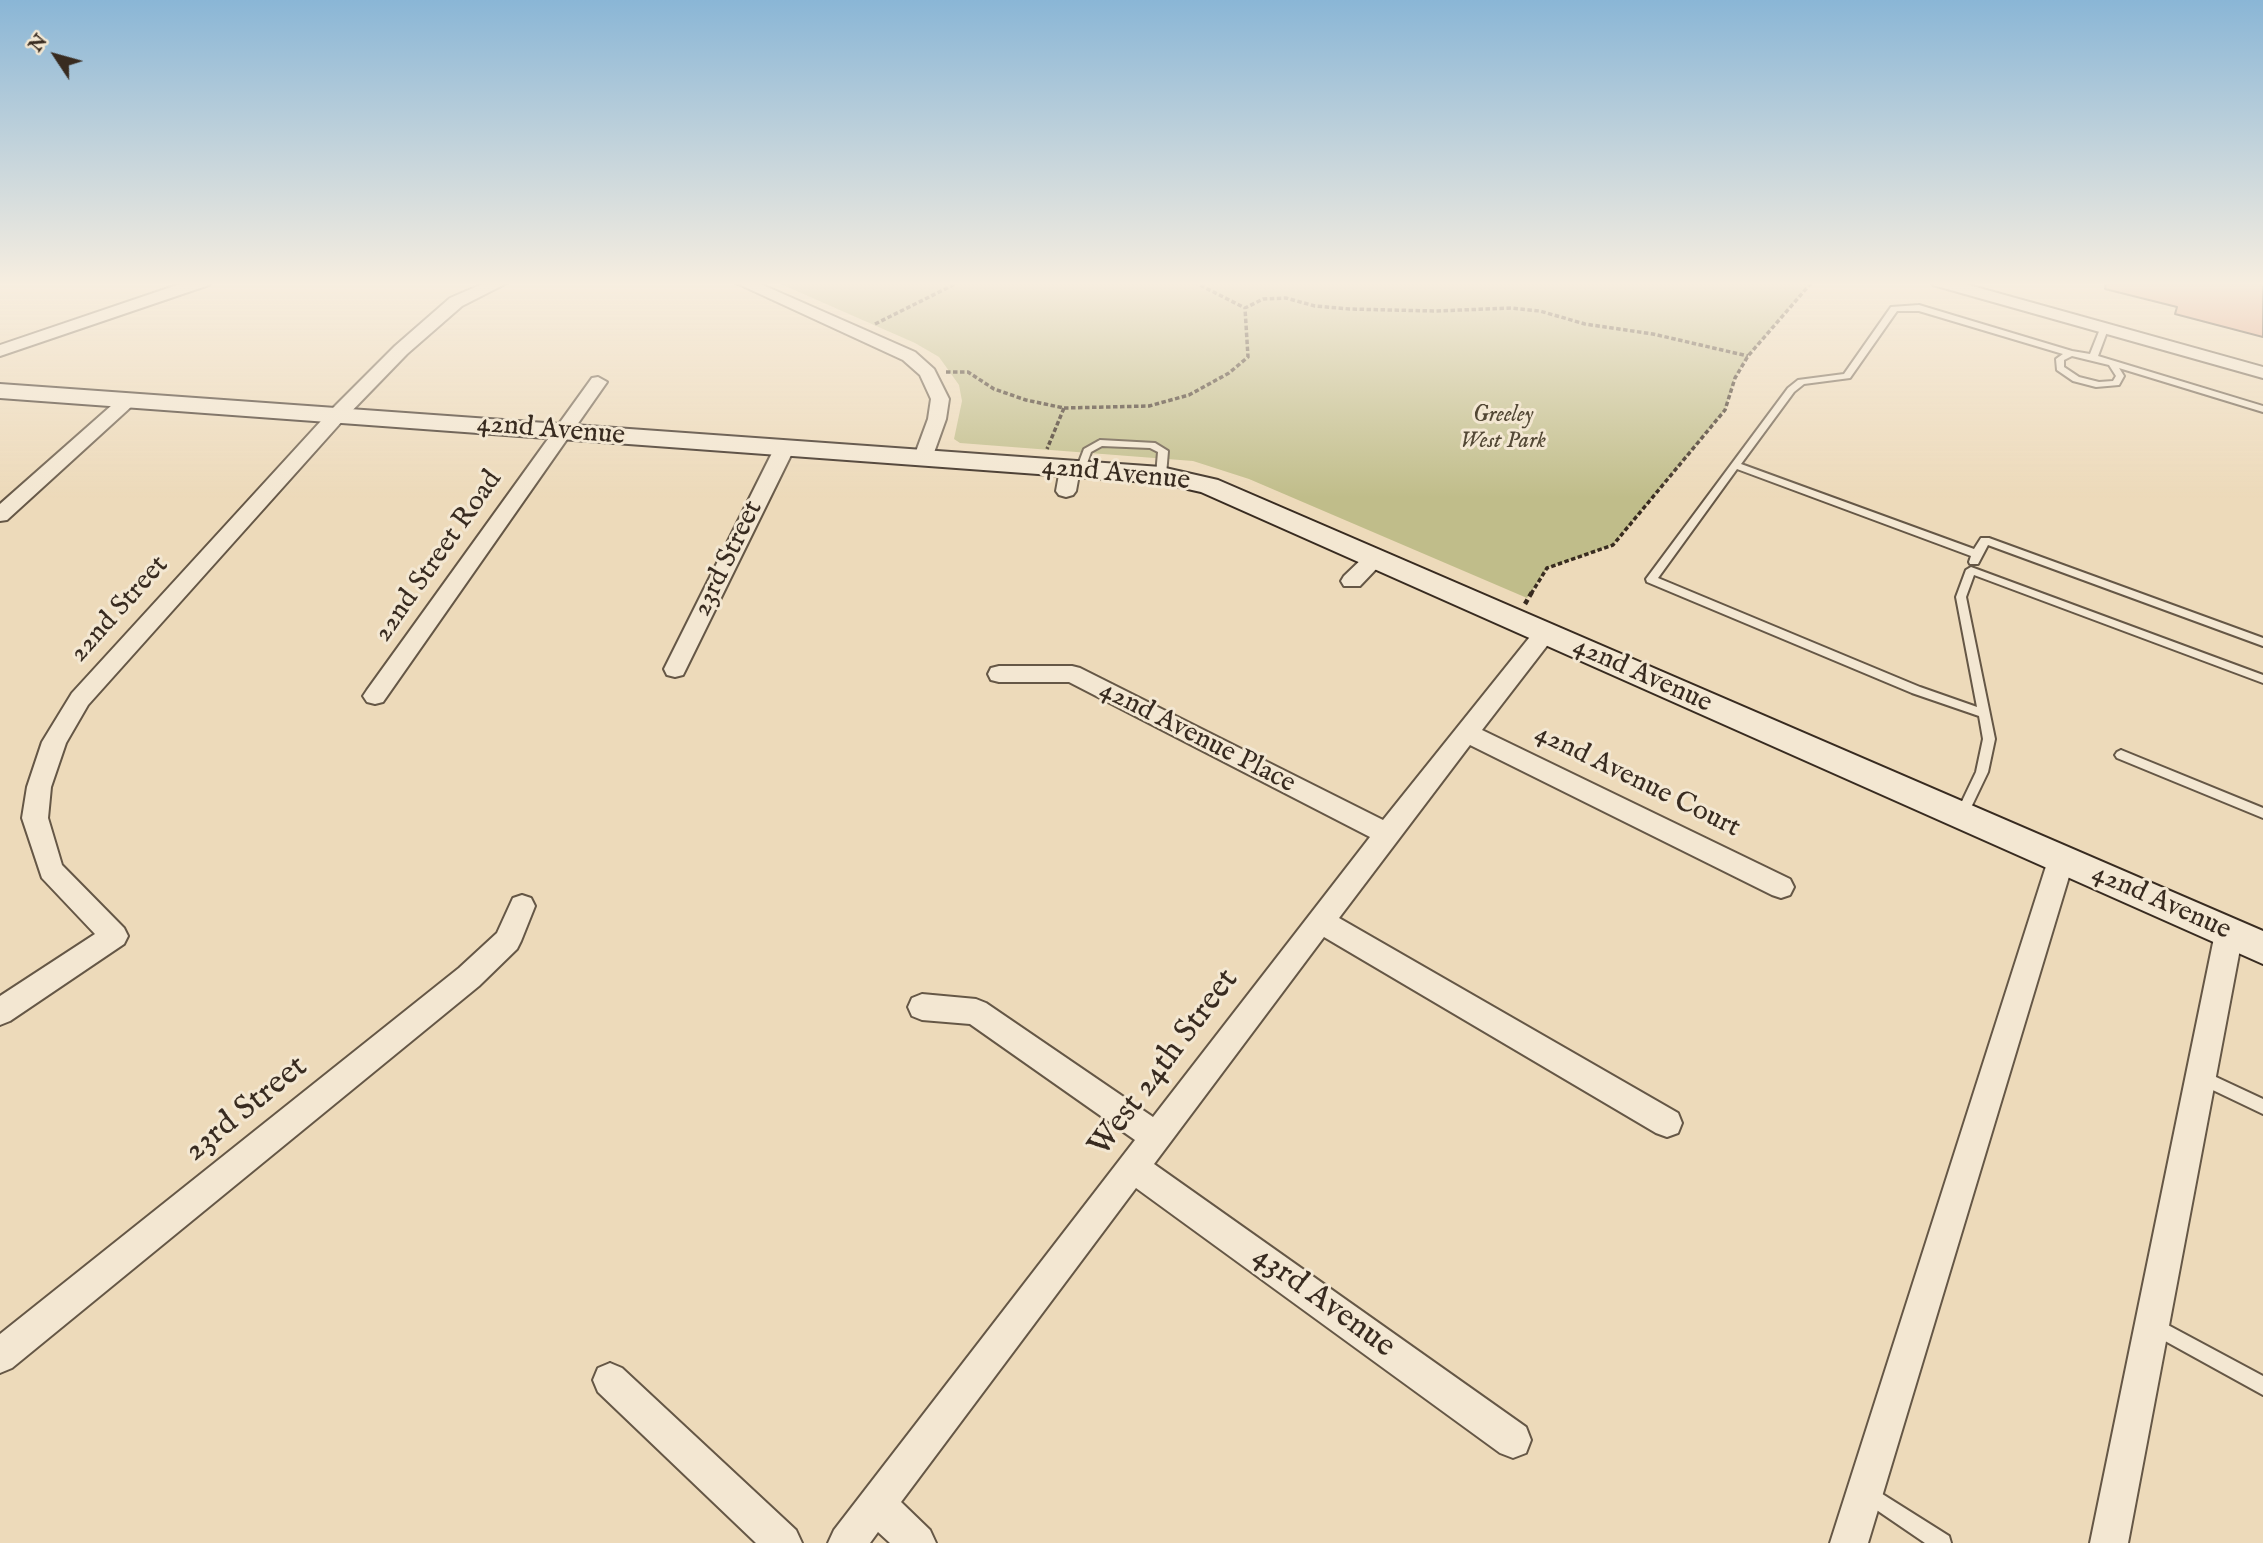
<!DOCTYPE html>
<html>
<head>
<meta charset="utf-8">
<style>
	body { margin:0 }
	#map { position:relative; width:2263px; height:1543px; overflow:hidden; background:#eddaba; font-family:"IM FELL English",serif }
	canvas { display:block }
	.north { position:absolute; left:21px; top:21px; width:70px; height:70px; -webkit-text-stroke:5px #f3e7d2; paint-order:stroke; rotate:306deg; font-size:19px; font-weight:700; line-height:28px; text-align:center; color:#382b20 }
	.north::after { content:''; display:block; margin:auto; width:24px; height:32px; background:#382b20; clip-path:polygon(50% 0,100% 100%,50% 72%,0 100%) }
</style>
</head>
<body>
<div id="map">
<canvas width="2263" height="1543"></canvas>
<div class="north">N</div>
</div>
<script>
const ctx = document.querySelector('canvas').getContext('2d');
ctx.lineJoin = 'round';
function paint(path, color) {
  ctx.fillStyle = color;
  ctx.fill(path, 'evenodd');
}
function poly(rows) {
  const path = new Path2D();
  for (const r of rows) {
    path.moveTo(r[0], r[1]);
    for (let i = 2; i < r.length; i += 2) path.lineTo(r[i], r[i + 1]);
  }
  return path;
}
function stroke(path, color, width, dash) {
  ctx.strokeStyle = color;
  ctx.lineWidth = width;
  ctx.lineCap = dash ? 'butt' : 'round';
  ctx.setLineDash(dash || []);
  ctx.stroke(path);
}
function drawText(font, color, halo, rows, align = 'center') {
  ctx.font = font + ' "IM FELL English",serif';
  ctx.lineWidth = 6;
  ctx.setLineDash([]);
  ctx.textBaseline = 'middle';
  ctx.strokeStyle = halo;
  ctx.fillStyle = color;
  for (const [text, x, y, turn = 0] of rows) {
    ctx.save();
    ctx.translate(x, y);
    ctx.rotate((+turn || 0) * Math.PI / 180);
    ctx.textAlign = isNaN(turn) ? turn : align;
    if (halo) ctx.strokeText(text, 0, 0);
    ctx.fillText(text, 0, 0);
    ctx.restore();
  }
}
const green = poly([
	[776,282,1812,282,1748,356,1735,378,1725,410,1613,545,1547,568,1527,598,1249,479,1193,461,960,443,954,439,962,401,959,385,939,357,915,343]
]);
const building = poly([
	[2106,282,2263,282,2263,337,2175,314,2177,307,2105,289,2106,282]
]);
const pathFar1 = poly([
	[1194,282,1245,308],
	[875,324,959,282],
	[946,372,968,372,994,389,1026,400,1064,408,1047,449],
	[1064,408,1149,406,1189,395,1229,373,1248,357,1245,308,1263,299,1286,298,1315,306,1350,309,1435,311,1511,308,1540,311,1585,324,1653,334,1748,356],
	[1531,594,1547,568,1613,545,1725,410,1735,378,1748,356,1812,282]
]);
const path = poly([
	[1525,604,1532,592]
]);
const lane = poly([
	[1919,305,2072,351,2090,354,2100,329,2107,327,2108,329,2098,356,2263,406,2263,412,2119,368,2124,376,2119,385,2096,387,2073,381,2057,370,2056,359,2063,354,1919,311,1897,311,1850,378,1804,384,1794,392,1741,464,1974,549,1981,538,1989,538,2263,638,2263,646,1988,545,1978,564,1970,564,1969,562,1971,556,1737,469,1658,578,1920,687,1977,707,1956,597,1966,570,1971,567,2263,675,2263,683,1974,575,1966,597,1995,739,1988,772,1965,820,1961,821,1957,820,1955,816,1976,772,1983,739,1979,716,1912,693,1647,582,1646,579,1788,388,1798,380,1844,374,1891,307,1919,305],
	[2072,356,2109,365,2116,376,2113,381,2099,382,2079,377,2064,367,2064,360,2072,356],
	[1100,440,1155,443,1168,451,1166,475,1161,478,1156,475,1158,452,1150,448,1102,446,1091,452,1084,472,1078,472,1076,470,1084,449,1100,440],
	[2121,750,2263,808,2263,818,2117,758,2115,755,2117,752,2121,750],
	[2201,1070,2263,1099,2263,1114,2196,1082,2194,1077,2196,1072,2201,1070],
	[2153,1317,2263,1376,2263,1395,2147,1331,2145,1325,2147,1319,2153,1317],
	[1868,1485,1949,1536,1951,1543,1925,1543,1862,1500,1859,1494,1862,1488,1868,1485]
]);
const street = poly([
	[186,282,211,282,209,285,0,356,0,345,186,282],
	[487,282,509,282,462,306,407,354,345,418,88,705,66,743,51,787,48,818,62,865,124,928,128,936,124,944,10,1021,0,1025,0,996,95,934,42,878,22,818,27,787,42,742,72,693,331,410,395,346,450,298,487,282],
	[734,282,756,282,915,352,934,369,949,399,946,419,931,461,917,461,914,457,928,419,931,399,920,375,903,360,734,282],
	[1931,282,1958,282,2263,367,2263,378,1933,285,1931,282],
	[598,377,607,382,383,702,375,704,367,702,363,696,367,690,592,378,598,377],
	[126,397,135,402,132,406,7,520,0,521,0,504,120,398,126,397],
	[784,443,794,449,686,669,683,675,675,677,667,675,664,669,774,449,784,443],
	[1070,463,1080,469,1076,491,1073,495,1066,497,1059,495,1056,491,1060,469,1070,463],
	[1373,553,1380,555,1383,560,1380,565,1360,586,1344,586,1341,581,1344,576,1366,555,1373,553],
	[1545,625,1553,628,1556,633,1553,638,1482,730,1790,879,1794,887,1790,895,1781,898,1772,895,1470,745,1339,918,1678,1113,1682,1123,1678,1133,1667,1137,1656,1133,1324,937,1154,1164,1526,1427,1531,1440,1526,1453,1513,1458,1500,1453,1136,1188,901,1502,930,1530,936,1543,890,1543,878,1532,870,1543,828,1543,834,1530,1135,1140,970,1024,922,1020,912,1016,908,1007,912,998,922,994,976,999,986,1003,1153,1117,1370,837,1069,682,999,682,991,680,988,674,991,668,999,666,1072,666,1080,668,1383,820,1537,628,1545,625],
	[2061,849,2070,853,2074,860,1868,1543,1830,1543,2048,860,2052,853,2061,849],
	[522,895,531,898,535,906,521,941,517,949,479,986,12,1368,0,1373,0,1334,459,968,497,933,513,898,522,895],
	[2229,921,2239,925,2243,933,2128,1543,2090,1543,2215,933,2219,925,2229,921],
	[610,1363,622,1368,796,1530,802,1543,756,1543,598,1392,593,1380,598,1368,610,1363]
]);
const secondary = poly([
	[0,384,1161,467,1218,480,2263,931,2263,964,1201,492,1161,483,0,398,0,384]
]);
const farParknames = [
	["Greeley",1503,416],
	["West Park",1503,442]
];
const streetNames = [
	["42nd Avenue",551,431,5],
	["42nd Avenue",1116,475,6],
	["22nd Street Road",439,557,-55],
	["23rd Street",729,559,-64],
	["22nd Street",120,610,-48],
	["42nd Avenue",1642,676,24],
	["42nd Avenue Place",1197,738,27],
	["42nd Avenue Court",1637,782,26],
	["42nd Avenue",2161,903,24]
];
const nearStreetnames = [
	["West 24th Street",1165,1064,-53],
	["23rd Street",247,1110,-39],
	["43rd Avenue",1323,1303,36]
];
paint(green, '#c0bd8a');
paint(building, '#e4a286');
stroke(building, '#382b20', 2);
stroke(lane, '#655746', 4);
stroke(street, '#655746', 4);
stroke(secondary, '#382b20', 4);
stroke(pathFar1, '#382b20', 3.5, [4.5, 2.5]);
stroke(path, '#382b20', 4.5, [5, 3.5]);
paint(lane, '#f3e7d2');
paint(street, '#f3e7d2');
paint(secondary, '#f3e7d2');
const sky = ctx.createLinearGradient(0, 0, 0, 498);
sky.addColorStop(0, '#8ab6d6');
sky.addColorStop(0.57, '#f7eee0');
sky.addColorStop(1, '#f7eee000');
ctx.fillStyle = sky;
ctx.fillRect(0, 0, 2263, 498);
drawText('italic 23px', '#534835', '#f3e7d2', farParknames);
drawText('28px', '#382b20', '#f3e7d2', streetNames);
drawText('33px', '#382b20', '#f3e7d2', nearStreetnames);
</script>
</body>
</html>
